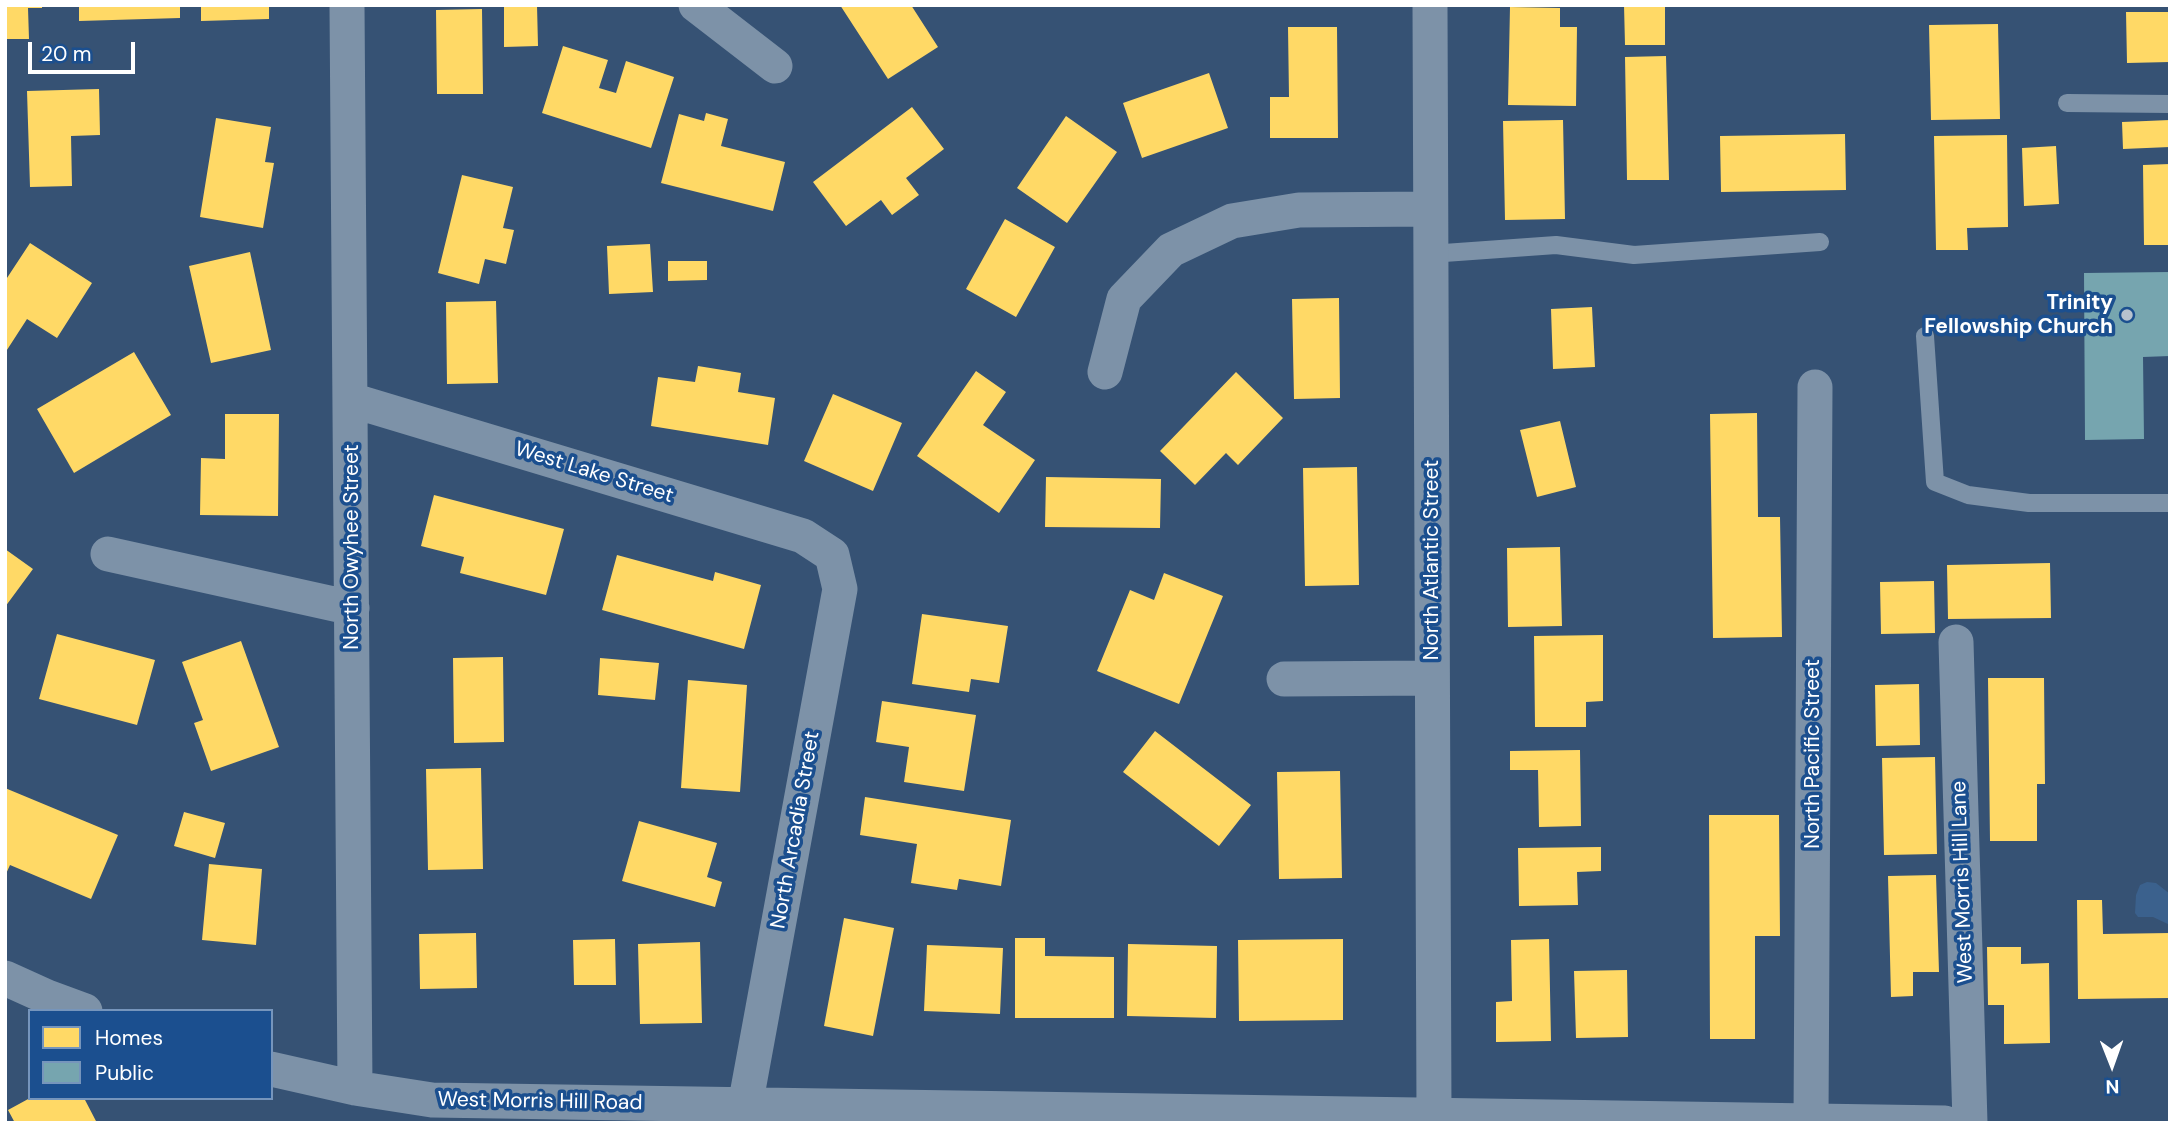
<!DOCTYPE html>
<html>
<head>
<meta charset="utf-8">
<style>
	body { margin:0 }
	#map { position:relative; width:2175px; height:1128px; overflow:hidden; background:#365274; font-family:"DM Sans",sans-serif }
	canvas { display:block }
	.frame { position:absolute; inset:0; border:7px solid #fff; pointer-events:none }
	.legend { position:absolute; left:28px; top:1009px; width:245px; height:91px; box-sizing:border-box; background:#1b4f8f; border:2px solid #7695bc; margin:0; padding:9px 12px; list-style:none; font-size:21px; color:#fff }
	.legend li { display:flex; align-items:center; gap:14px; height:35px }
	.legend b { width:35px; border:2px solid #7695bc }
	.north { position:absolute; left:2077px; top:1030px; width:70px; height:70px; -webkit-text-stroke:5px #1b4f8f; paint-order:stroke; rotate:179deg; font-size:19px; font-weight:700; line-height:28px; text-align:center; color:#fff }
	.north::after { content:''; display:block; margin:auto; width:24px; height:32px; background:#fff; clip-path:polygon(50% 0,100% 100%,50% 72%,0 100%) }
	.scale { position:absolute; left:28px; top:42px; width:107px; height:32px; box-sizing:border-box; border:4px solid #fff; border-top:0; padding-left:9px; font-size:21px; line-height:24px; white-space:nowrap; color:#fff; -webkit-text-stroke:5px #1b4f8f; paint-order:stroke }
</style>
</head>
<body>
<div id="map">
<canvas width="2175" height="1128"></canvas>
<div class="frame"></div>
<ul class="legend">
<li><b style="height:19px;background:#ffd966"></b>Homes</li>
<li><b style="height:19px;background:#76a5af"></b>Public</li>
</ul>
<div class="north">N</div>
<div class="scale">20 m</div>
</div>
<script>
const ctx = document.querySelector('canvas').getContext('2d');
ctx.lineJoin = 'round';
function paint(path, color) {
  ctx.fillStyle = color;
  ctx.fill(path, 'evenodd');
}
function poly(rows) {
  const path = new Path2D();
  for (const r of rows) {
    path.moveTo(r[0], r[1]);
    for (let i = 2; i < r.length; i += 2) path.lineTo(r[i], r[i + 1]);
  }
  return path;
}
function stroke(path, color, width, dash) {
  ctx.strokeStyle = color;
  ctx.lineWidth = width;
  ctx.lineCap = dash ? 'butt' : 'round';
  ctx.setLineDash(dash || []);
  ctx.stroke(path);
}
function drawText(font, color, halo, rows, align = 'center') {
  ctx.font = font + ' "DM Sans",sans-serif';
  ctx.lineWidth = 7;
  ctx.setLineDash([]);
  ctx.textBaseline = 'middle';
  ctx.strokeStyle = halo;
  ctx.fillStyle = color;
  for (const [text, x, y, turn = 0] of rows) {
    ctx.save();
    ctx.translate(x, y);
    ctx.rotate((+turn || 0) * Math.PI / 180);
    ctx.textAlign = isNaN(turn) ? turn : align;
    if (halo) ctx.strokeText(text, 0, 0);
    ctx.fillText(text, 0, 0);
    ctx.restore();
  }
}
const water = poly([
	[2147,882,2156,883,2170,894,2170,925,2153,917,2138,917,2135,913,2136,895,2140,885]
]);
const homes = poly([
	[5,5,42,5,42,8,28,8,29,39,5,39],
	[79,5,180,5,180,18,79,21],
	[201,5,269,5,269,19,201,21],
	[504,5,537,5,538,46,504,47],
	[840,5,911,5,938,47,888,79],
	[1624,5,1665,5,1665,45,1625,45],
	[1510,7,1560,8,1560,27,1577,27,1576,106,1508,105],
	[482,9,483,94,437,94,436,10],
	[2126,12,2170,12,2170,62,2127,63],
	[1998,24,2000,119,1931,120,1929,25],
	[1288,27,1337,27,1338,138,1270,138,1270,97,1289,97],
	[563,46,608,60,599,88,616,93,626,61,674,77,651,148,542,113],
	[1666,56,1669,180,1627,180,1625,57],
	[1209,73,1228,128,1142,158,1123,103],
	[99,89,100,135,71,136,72,186,30,187,27,91],
	[912,107,944,149,906,178,919,195,892,215,881,200,846,226,813,182],
	[706,113,728,119,721,146,785,162,773,211,661,183,679,114,704,121],
	[1066,116,1117,152,1067,223,1017,188],
	[216,118,271,127,265,162,274,163,263,228,200,217],
	[1563,120,1565,219,1505,220,1503,121],
	[2170,120,2170,147,2123,149,2122,122],
	[1845,134,1846,190,1721,192,1720,136],
	[2007,135,2008,227,1967,228,1968,250,1936,250,1934,136],
	[2056,146,2059,204,2024,206,2022,148],
	[2170,164,2170,245,2144,245,2143,165],
	[462,175,513,187,503,228,514,230,506,264,485,259,479,284,438,273],
	[1005,219,1055,247,1016,317,966,289],
	[30,243,92,283,57,338,27,319,5,353,5,281],
	[650,244,653,292,609,294,607,246],
	[250,252,271,350,211,363,189,266],
	[668,261,707,261,707,280,668,281],
	[1339,298,1340,398,1294,399,1292,299],
	[496,301,498,383,447,384,446,302],
	[1592,307,1595,367,1553,369,1551,309],
	[134,352,171,415,74,473,37,409],
	[698,366,741,373,738,392,775,398,768,445,651,426,658,377,695,382],
	[976,371,1006,392,983,425,1035,460,999,513,917,456],
	[1236,372,1283,418,1238,465,1226,453,1195,485,1160,451],
	[833,394,902,423,873,491,804,461],
	[1757,413,1758,517,1780,517,1782,637,1713,638,1710,414],
	[225,414,279,414,278,516,200,515,201,458,225,459],
	[1560,421,1576,487,1537,497,1520,430],
	[1357,467,1359,585,1305,586,1303,468],
	[1046,477,1161,479,1160,528,1045,527],
	[434,495,564,529,546,595,460,573,464,557,421,546],
	[1560,547,1562,626,1508,627,1507,548],
	[5,549,33,569,5,607],
	[617,555,713,581,715,572,761,585,744,649,602,610],
	[2050,563,2051,618,1948,619,1947,565],
	[1164,573,1223,596,1179,704,1097,671,1130,590,1154,600],
	[1934,581,1935,633,1881,634,1880,582],
	[922,614,1008,626,999,683,971,679,969,692,912,684],
	[57,634,155,660,137,725,39,699],
	[1603,635,1603,701,1586,702,1586,727,1535,727,1534,636],
	[241,641,279,747,211,771,194,723,203,720,182,662],
	[503,657,504,742,454,743,453,658],
	[600,658,659,663,655,700,598,695],
	[1988,678,2044,678,2045,784,2037,784,2037,841,1990,841],
	[688,680,747,685,740,792,681,788],
	[1919,684,1920,745,1876,746,1875,685],
	[882,701,976,715,964,791,904,782,909,747,876,742],
	[1155,731,1251,805,1219,846,1123,772],
	[1580,750,1581,826,1539,827,1538,770,1510,770,1510,751],
	[1935,757,1937,854,1884,855,1882,758],
	[481,768,483,869,428,870,426,769],
	[1340,771,1342,878,1279,879,1277,772],
	[5,788,118,835,91,899,10,865,5,876],
	[865,797,1011,820,1001,886,959,879,957,890,911,883,917,844,860,835],
	[184,812,225,823,215,858,174,846],
	[1709,815,1779,815,1780,936,1755,936,1755,1039,1710,1039],
	[639,821,717,843,707,877,722,882,715,907,622,881],
	[1601,847,1601,871,1577,872,1578,905,1519,906,1518,848],
	[209,864,262,869,256,945,202,940],
	[1936,875,1939,972,1913,972,1913,996,1891,997,1888,876],
	[2077,900,2102,900,2103,934,2170,933,2170,998,2078,999],
	[844,918,894,928,873,1036,824,1026],
	[476,933,477,988,420,989,419,934],
	[1015,938,1045,938,1045,956,1114,957,1114,1018,1015,1018],
	[615,939,616,985,574,985,573,940],
	[1343,939,1343,1020,1239,1021,1238,940],
	[1549,939,1551,1041,1496,1042,1496,1002,1512,1001,1511,940],
	[700,942,702,1023,640,1024,638,944],
	[1128,944,1217,946,1216,1018,1127,1016],
	[927,945,1003,948,1000,1014,924,1011],
	[1987,947,2021,947,2021,964,2049,963,2050,1043,2004,1044,2004,1005,1988,1005],
	[1627,970,1628,1037,1576,1038,1574,971],
	[30,1098,84,1098,97,1123,15,1123,8,1110]
]);
const public = poly([
	[2170,272,2170,356,2143,357,2144,439,2085,440,2084,273]
]);
const lane = poly([
	[2067,103,2170,104],
	[1430,254,1556,245,1634,255,1820,242],
	[1925,336,1935,482,1968,495,2029,503,2170,503]
]);
const street = poly([
	[347,5,355,1088],
	[696,5,775,66],
	[1430,5,1434,1115],
	[1105,372,1124,299,1171,250,1232,221,1299,210,1430,209],
	[351,400,803,536,832,555,840,589,745,1106],
	[108,554,352,608],
	[1956,642,1970,1123],
	[1284,679,1432,678],
	[5,978,47,997,85,1011],
	[271,1069,355,1088,432,1100,1945,1123],
	[1811,1121,1815,387]
]);
const markers = [
	[2127,315,7,"#b9c2ce"]
];
const poiNames = [
	["Trinity",2113,303],
	["Fellowship Church",2113,327]
];
const streetNames = [
	["West Lake Street",594,473,17],
	["North Owyhee Street",352,547,-90],
	["North Atlantic Street",1432,560,-90],
	["North Pacific Street",1813,754,-90],
	["North Arcadia Street",796,830,-80],
	["West Morris Hill Lane",1963,882,-92],
	["West Morris Hill Road",540,1102,1]
];
paint(water, '#3b618d');
paint(homes, '#ffd966');
paint(public, '#76a5af');
stroke(lane, '#7d92a8', 18);
stroke(street, '#7d92a8', 35);
for (const [x, y, r, color] of markers) {
  const dot = new Path2D();
  dot.arc(x, y, r, 0, 2 * Math.PI);
  ctx.fillStyle = color;
  ctx.fill(dot);
  stroke(dot, '#1b4f8f', 2.5);
}
drawText('bold 21px', '#fff', '#1b4f8f', poiNames, 'right');
drawText('21px', '#fff', '#1b4f8f', streetNames);
</script>
</body>
</html>
